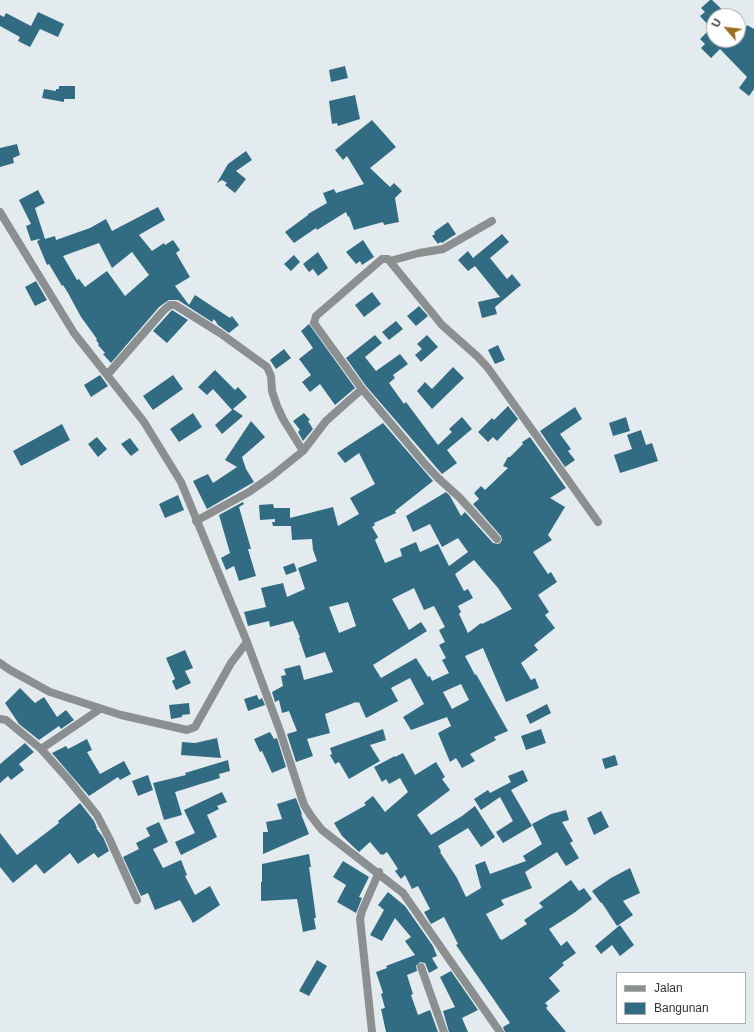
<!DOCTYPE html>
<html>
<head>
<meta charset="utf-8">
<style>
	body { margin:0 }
	#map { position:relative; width:754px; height:1032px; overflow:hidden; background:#e4ebef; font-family:Helvetica,sans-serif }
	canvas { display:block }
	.legend { position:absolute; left:616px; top:972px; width:130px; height:52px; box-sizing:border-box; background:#fff; border:1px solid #adaeaf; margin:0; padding:5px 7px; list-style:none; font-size:12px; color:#323536 }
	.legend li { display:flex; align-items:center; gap:8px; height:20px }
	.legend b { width:20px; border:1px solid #adaeaf }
	.north { position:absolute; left:706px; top:8px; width:40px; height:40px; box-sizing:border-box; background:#fff; border:1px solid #adaeaf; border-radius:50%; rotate:298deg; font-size:11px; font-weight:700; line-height:16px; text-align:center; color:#323536 }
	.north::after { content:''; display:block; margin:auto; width:14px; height:18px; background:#9b6d1e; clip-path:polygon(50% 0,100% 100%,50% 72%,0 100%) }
</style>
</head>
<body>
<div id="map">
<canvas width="754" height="1032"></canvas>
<ul class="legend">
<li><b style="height:5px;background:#8c8f90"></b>Jalan</li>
<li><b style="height:11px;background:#326c83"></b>Bangunan</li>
</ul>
<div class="north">U</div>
</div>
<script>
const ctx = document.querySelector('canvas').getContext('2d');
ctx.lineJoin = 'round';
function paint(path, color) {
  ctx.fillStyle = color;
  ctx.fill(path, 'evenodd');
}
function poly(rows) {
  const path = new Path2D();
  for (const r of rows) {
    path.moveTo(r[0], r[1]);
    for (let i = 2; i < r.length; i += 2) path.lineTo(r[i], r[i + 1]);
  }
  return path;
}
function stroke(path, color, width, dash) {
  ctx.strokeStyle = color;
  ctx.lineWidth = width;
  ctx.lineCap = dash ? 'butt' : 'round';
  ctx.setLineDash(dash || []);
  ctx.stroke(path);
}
const building = poly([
	[710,0,712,0,729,16,714,16,714,40,738,40,738,25,744,32,747,25,754,29,754,89,749,96,739,88,747,77,720,49,711,58,701,48,705,44,700,39,711,28,700,16,705,12,701,8],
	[38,12,64,24,58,37,40,29,30,47,18,41,20,37,0,26,0,15,4,17,6,13,31,26],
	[345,66,348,78,331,82,329,70],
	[59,86,75,86,75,99,64,99,64,102,42,98,44,89,56,91,56,89,59,89],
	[355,95,360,119,338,126,337,123,332,124,329,101],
	[372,120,396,147,370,168,390,187,394,183,402,191,395,198,399,222,384,225,383,222,354,230,349,216,348,217,346,212,317,230,316,228,294,243,285,232,308,215,308,214,327,203,323,193,334,189,336,193,364,184,347,156,343,160,335,150],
	[17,144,20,155,13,158,14,163,0,167,0,148],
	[246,151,252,160,236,171,246,179,235,193,225,185,227,183,222,180,217,183,228,164],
	[38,190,45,203,35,208,45,239,55,236,56,240,90,228,106,219,112,231,158,207,165,220,139,235,152,251,164,243,165,245,173,240,180,250,176,253,190,277,175,286,189,305,195,295,230,318,232,316,239,325,229,333,218,325,214,319,212,322,178,300,169,300,159,307,111,363,103,354,105,353,98,345,99,344,96,340,97,339,81,317,68,293,63,285,62,286,49,264,47,265,37,241,40,240,39,239,31,241,26,226,31,224,19,200],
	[99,243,112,268,132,252,149,275,125,296,107,271,85,287,79,279,77,280,63,256],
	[448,222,456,234,442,243,440,242,438,244,432,236,435,234,434,232],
	[502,234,509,242,490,258,507,279,512,274,521,285,495,307,497,314,482,318,478,302,500,297,475,266,468,271,458,260,468,251,473,258],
	[363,240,374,257,362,265,360,261,356,264,346,252],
	[318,252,328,268,318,276,313,269,309,272,303,264],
	[294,255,300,262,291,271,284,264],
	[36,281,47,300,35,306,25,287],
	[372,292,381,304,364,317,355,305],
	[419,306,428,316,416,326,407,316],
	[172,310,188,320,167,343,153,331],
	[396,321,403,329,389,340,382,332],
	[309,324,355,388,335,405,320,384,310,392,302,382,311,375,299,359,313,348,301,331],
	[375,335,382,343,365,357,376,371,400,354,408,364,393,375,395,378,389,383,404,404,406,402,438,445,452,432,449,429,462,417,472,429,447,450,457,463,442,474,366,386,346,358],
	[427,335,438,347,421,362,415,355,422,349,417,344],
	[498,345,505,360,495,364,488,350],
	[284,349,291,358,276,369,270,360],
	[453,367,464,378,432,409,417,391,425,382,432,389],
	[215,370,235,390,238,387,247,397,233,409,243,416,222,434,215,425,232,410,213,389,207,395,198,387],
	[100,375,108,386,91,397,84,385],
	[173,375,183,389,153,410,143,396],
	[508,406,518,419,497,441,493,437,488,442,478,432,492,418,494,420],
	[575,407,582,419,560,434,571,449,568,451,575,460,565,467,540,431],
	[193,413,202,427,179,442,170,429],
	[304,413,310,420,308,421,313,429,303,441,298,432,300,430,293,421],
	[626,417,630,431,613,436,609,423],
	[251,421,265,437,242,457,246,469,254,482,207,509,193,481,208,474,213,483,237,467,225,460],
	[383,423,433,481,395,511,396,513,374,523,375,525,372,527,378,537,375,540,385,563,402,556,400,549,416,542,420,552,438,544,449,566,468,552,458,538,442,547,430,524,413,532,406,516,446,492,450,496,461,516,465,512,493,543,498,544,500,543,502,540,501,536,473,504,479,499,474,493,481,486,485,490,508,468,503,466,508,457,510,457,523,444,522,442,530,437,566,488,550,498,565,507,548,535,552,540,533,552,548,574,551,572,557,582,538,595,549,612,545,615,555,628,534,645,538,650,521,663,531,680,535,678,539,688,506,702,483,648,465,656,475,675,476,674,508,731,494,737,496,740,470,754,475,761,462,768,456,758,450,762,438,733,451,726,447,717,411,730,403,717,424,704,410,678,391,688,398,701,366,718,359,702,357,703,356,702,325,714,330,733,307,739,313,756,296,762,287,734,297,731,289,711,282,713,279,700,275,702,272,692,283,686,281,676,286,675,284,669,300,665,304,680,333,672,325,652,306,658,299,638,300,637,293,621,270,627,269,621,248,626,244,612,266,607,261,588,283,583,287,597,305,589,298,568,317,561,313,550,312,539,292,540,291,526,273,526,272,522,275,522,275,519,260,520,259,505,273,504,274,508,290,508,290,518,333,507,338,526,359,514,350,498,375,484,359,453,345,463,337,453],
	[474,560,498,588,512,609,482,624,481,623,468,633,459,614,461,612,458,606,473,598,468,589,464,591,455,574],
	[414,588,424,610,434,606,445,627,439,630,445,642,439,645,446,658,442,660,449,673,432,681,430,676,428,677,416,658,381,678,373,665,427,631,421,622,409,630,392,599],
	[348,602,356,626,339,633,329,607],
	[461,684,469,700,452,709,443,692],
	[62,424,70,440,21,466,13,451],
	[641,430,646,445,652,443,658,461,620,473,614,455,632,449,627,435],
	[97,437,107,449,98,457,88,444],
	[130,438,139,450,131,456,121,444],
	[178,495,184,510,165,518,159,504],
	[243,502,244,504,239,507,251,549,248,549,256,576,239,581,234,566,226,570,221,558,230,553,219,515],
	[294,563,297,571,286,575,283,567],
	[185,650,193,668,185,671,191,683,176,690,172,681,175,679,166,658],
	[20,688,35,703,44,697,57,717,66,710,74,720,61,729,59,726,39,740,19,724,5,703],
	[257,695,259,700,262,698,265,705,248,711,244,699],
	[189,703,190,714,182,715,182,717,171,719,169,705],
	[547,704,551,713,530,724,526,715],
	[383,729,386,740,370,745,380,761,349,779,339,762,335,764,330,755,332,754,330,748],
	[541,729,546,743,526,750,521,736],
	[270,732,274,739,277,738,286,767,272,773,262,751,260,752,254,739],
	[217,738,221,758,181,755,182,742,195,743],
	[87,739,92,750,87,752,100,774,124,761,131,774,120,780,118,777,89,796,52,753,66,746,68,749],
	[25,743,34,752,19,764,24,770,11,780,8,776,0,783,0,764],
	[403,753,415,775,436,762,445,777,442,779,450,790,417,815,431,835,462,816,475,806,495,837,481,847,468,828,438,846,441,851,440,852,457,878,466,897,481,888,475,865,485,861,490,874,526,861,523,856,542,844,532,824,551,814,566,810,569,820,562,822,573,841,570,843,579,858,566,866,557,852,525,872,532,888,501,900,504,905,486,914,500,939,502,940,527,924,524,920,543,907,539,903,571,880,579,891,584,888,592,899,574,913,549,929,561,946,567,941,576,953,562,963,564,965,549,978,560,991,545,1003,548,1006,546,1008,566,1032,505,1032,503,1027,510,1023,456,945,458,944,444,917,431,924,424,912,430,909,418,886,412,889,405,875,401,879,395,871,398,869,387,852,383,855,382,854,381,855,370,842,359,852,342,836,334,823,366,805,364,803,373,796,385,812,408,792,400,778,389,784,386,779,382,782,374,767,395,756,395,757],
	[615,755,618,765,605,769,602,759],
	[228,760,230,771,219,774,220,778,175,792,182,815,164,820,153,783,186,775,185,773],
	[523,770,528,781,511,790,532,826,503,843,496,832,513,821,500,797,481,810,474,799,488,790,490,793,511,782,508,776],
	[148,775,153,790,138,796,132,781],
	[222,792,227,802,217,806,219,809,207,815,217,837,181,855,175,842,195,833,184,810],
	[296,798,302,814,301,814,309,834,263,854,263,832,268,832,266,822,282,819,277,804],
	[80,803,94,821,97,828,96,828,103,837,109,851,98,858,94,853,78,864,70,853,44,874,36,864,13,883,0,867,0,833,17,855,59,823,58,821],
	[601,811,609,827,594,835,587,818],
	[159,822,168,842,153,849,163,868,181,860,187,875,185,876,195,895,210,886,220,905,193,923,180,900,155,910,148,893,141,896,123,857,139,849,136,843,150,836,146,828],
	[309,854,311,867,309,867,316,918,314,918,316,929,303,932,297,899,261,901,261,882,262,882,262,864],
	[343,861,369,877,359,897,362,898,356,913,337,902,346,885,333,877],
	[630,868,640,893,623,901,633,915,617,926,602,903,601,903,592,891,611,878],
	[388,892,405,906,433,946,437,956,432,958,438,968,429,973,425,963,420,962,416,966,417,971,407,975,413,994,411,995,418,1015,430,1010,438,1032,386,1032,381,1009,385,1008,381,994,383,993,376,972,387,968,386,966,415,955,405,941,411,937,395,918,382,941,370,935,384,910,378,905],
	[620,925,634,945,620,956,612,945,601,954,595,946],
	[317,960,327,966,309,996,299,991],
	[451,971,478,1010,462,1018,468,1032,449,1032,443,1011,455,1007,440,977]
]);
const minor = poly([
	[0,212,74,333,144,422,181,482,247,642,280,731,304,805,311,816,322,830,403,893,500,1032],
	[390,261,419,253,443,249,492,221],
	[108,374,163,311,170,305,175,305,220,333,267,367,271,376,272,391,277,406,283,419,303,451],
	[196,521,249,492,272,476,303,451,326,421,362,389],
	[497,539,460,498,438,478,425,464,362,389,314,323,316,316,382,259,388,259,442,325,478,357,488,368,598,522],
	[0,663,10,670,50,692,121,715,187,730,195,727,231,663,247,642],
	[0,719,6,720,41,749,68,779,97,815,109,838,137,900],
	[41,749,100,709],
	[421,967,444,1032],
	[372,1032,360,919,362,911,379,872]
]);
paint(building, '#326c83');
stroke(minor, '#8c8f90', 8);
</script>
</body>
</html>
